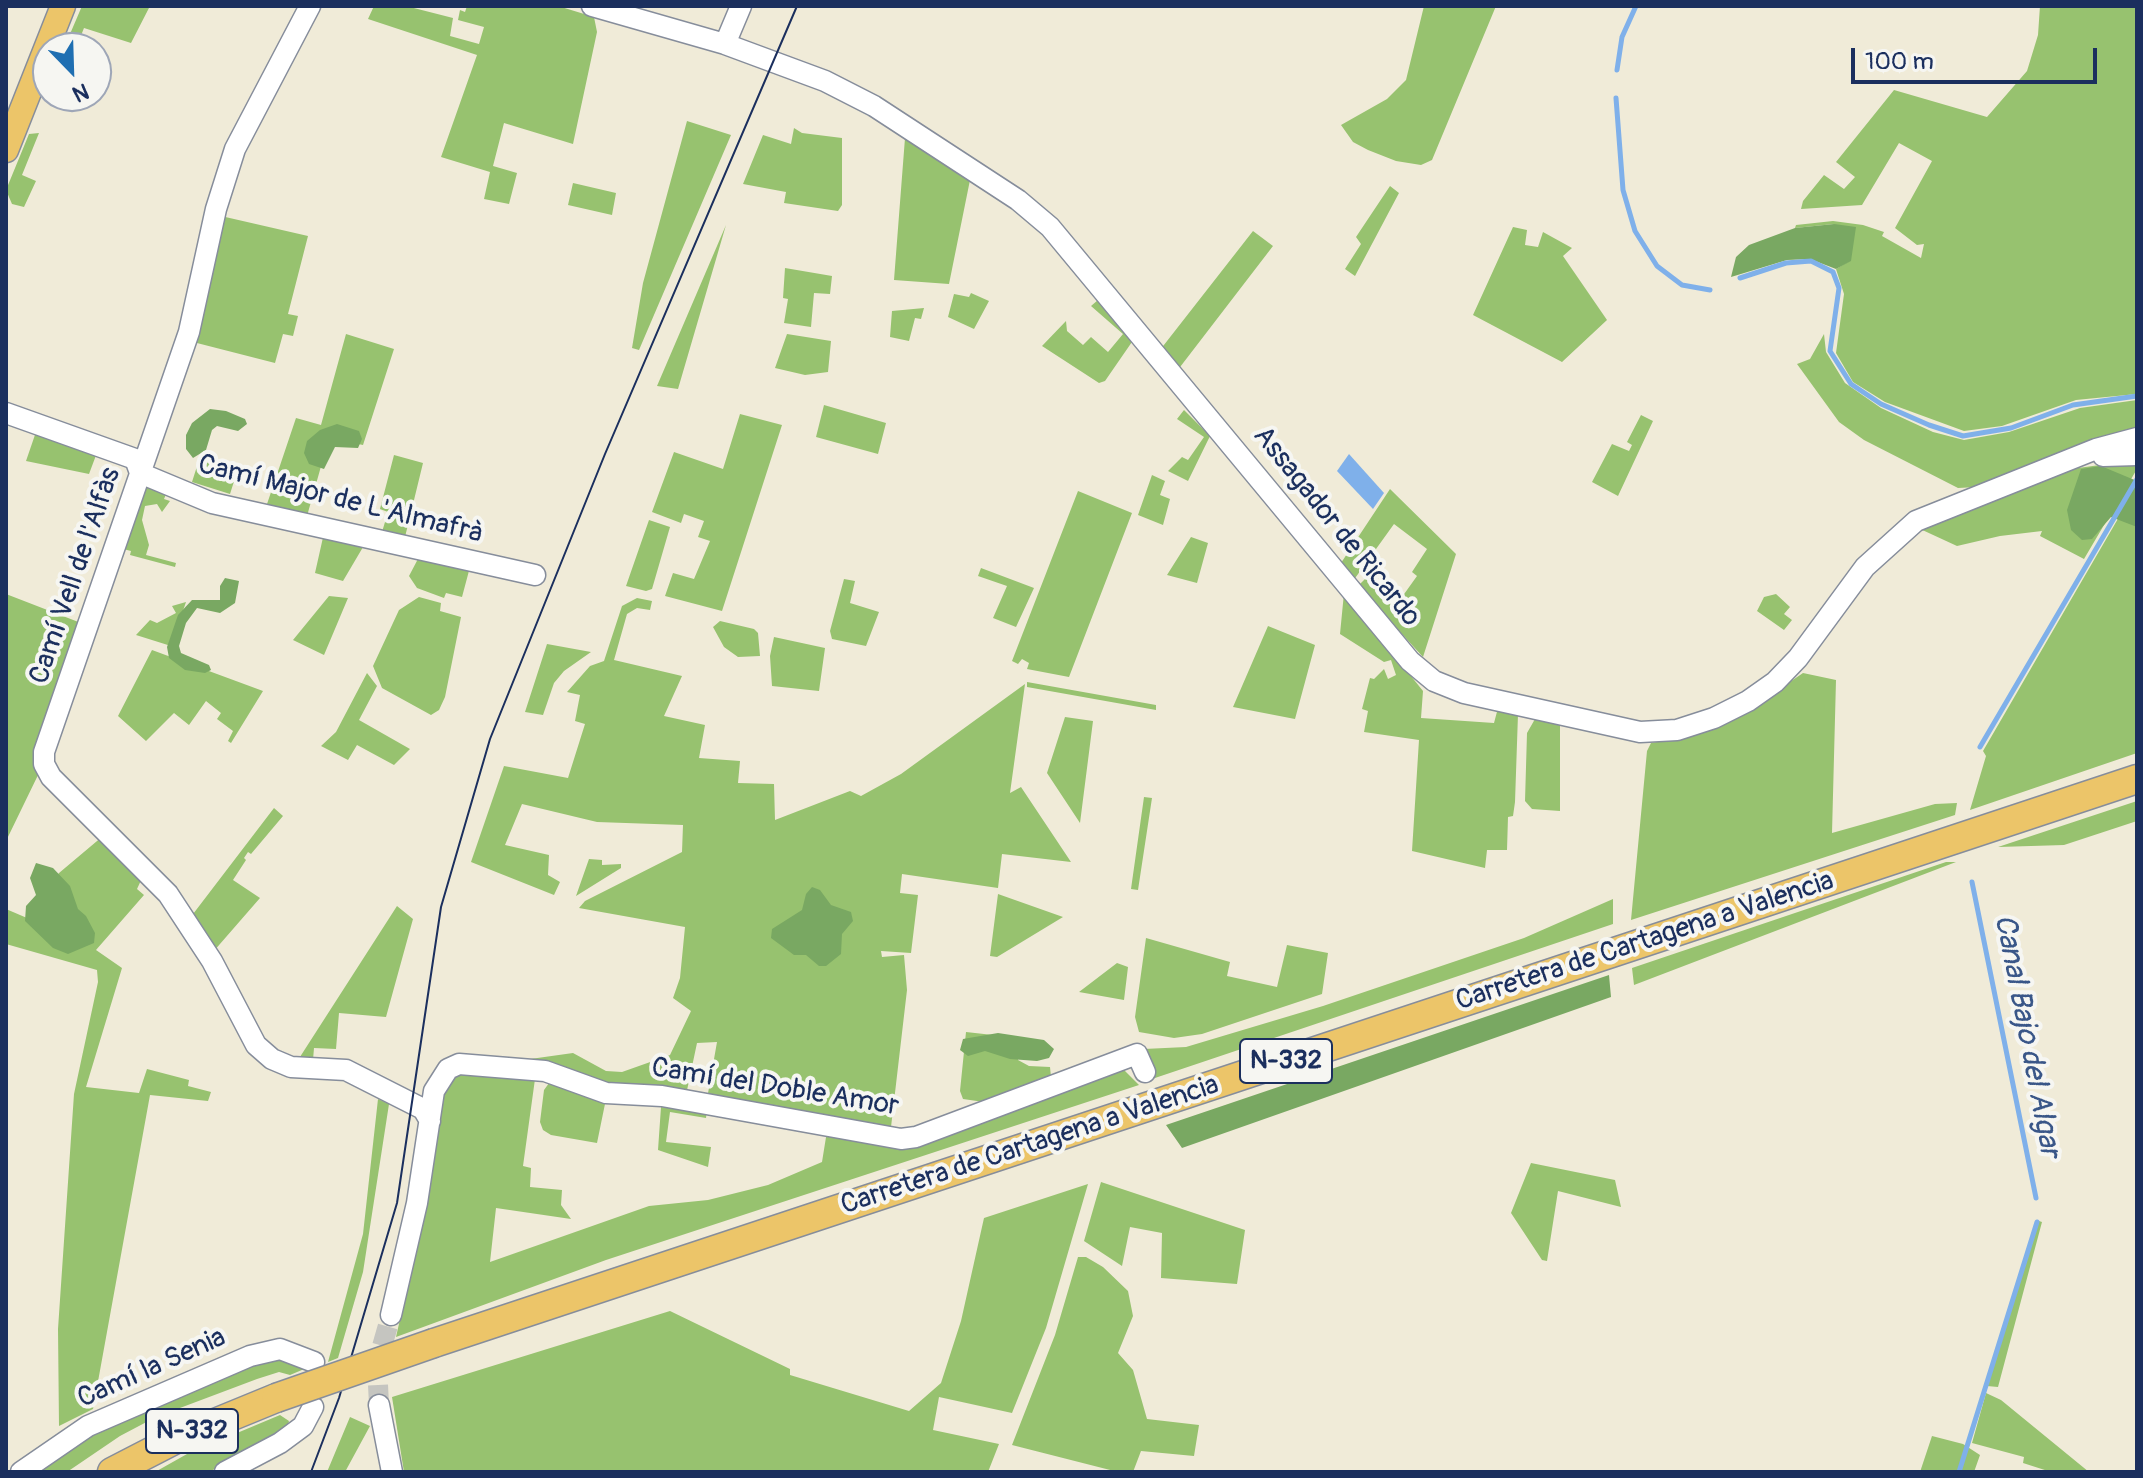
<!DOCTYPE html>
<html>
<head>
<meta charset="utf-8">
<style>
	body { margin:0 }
	#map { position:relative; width:2143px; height:1478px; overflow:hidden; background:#f0ebd8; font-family:Pangolin,sans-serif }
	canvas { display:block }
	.frame { position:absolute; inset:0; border:8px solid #1b2f5e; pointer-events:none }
	.north { position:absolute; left:32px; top:32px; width:80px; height:80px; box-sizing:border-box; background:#f6f6f2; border:2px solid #9ea6b7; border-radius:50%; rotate:157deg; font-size:22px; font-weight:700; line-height:32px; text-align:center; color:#1b2f5e }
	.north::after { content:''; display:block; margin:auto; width:28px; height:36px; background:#1f6fb2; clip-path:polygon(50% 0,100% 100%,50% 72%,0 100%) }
	.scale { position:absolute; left:1851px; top:48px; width:246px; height:36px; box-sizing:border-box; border:4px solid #1b2f5e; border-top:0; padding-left:10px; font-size:24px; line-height:28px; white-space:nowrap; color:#1b2f5e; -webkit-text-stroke:6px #f6f6f2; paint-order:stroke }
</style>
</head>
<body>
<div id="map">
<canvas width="2143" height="1478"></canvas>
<div class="frame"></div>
<div class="north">N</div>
<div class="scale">100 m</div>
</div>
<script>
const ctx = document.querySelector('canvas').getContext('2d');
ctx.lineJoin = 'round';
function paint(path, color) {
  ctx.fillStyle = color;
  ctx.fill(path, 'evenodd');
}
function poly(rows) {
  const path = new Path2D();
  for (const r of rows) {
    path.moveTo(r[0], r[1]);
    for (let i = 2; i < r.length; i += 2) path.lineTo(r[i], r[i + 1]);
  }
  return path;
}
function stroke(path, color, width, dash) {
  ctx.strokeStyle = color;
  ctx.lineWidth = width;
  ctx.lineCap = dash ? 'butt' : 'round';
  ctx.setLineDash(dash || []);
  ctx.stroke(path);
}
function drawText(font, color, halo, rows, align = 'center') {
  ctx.font = font + ' Pangolin,sans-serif';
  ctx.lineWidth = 8;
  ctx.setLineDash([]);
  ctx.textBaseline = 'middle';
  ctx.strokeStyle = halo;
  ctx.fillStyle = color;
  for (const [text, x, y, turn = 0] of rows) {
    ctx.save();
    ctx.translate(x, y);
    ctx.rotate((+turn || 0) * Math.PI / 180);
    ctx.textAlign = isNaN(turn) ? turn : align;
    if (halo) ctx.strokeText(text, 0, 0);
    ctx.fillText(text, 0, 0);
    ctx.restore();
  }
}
const green = poly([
	[82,6,150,6,131,43,84,28,76,48,64,48],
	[374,6,406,6,453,18,450,36,479,44,484,27,458,20,460,10,465,12,467,6,558,6,594,17,597,32,573,144,504,123,493,166,517,173,509,204,484,199,490,172,441,157,477,55,368,19],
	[1424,6,1496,6,1432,160,1421,165,1396,161,1368,150,1353,142,1341,125,1387,99,1406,80],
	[2040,6,2137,6,2137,394,2076,400,2002,426,1964,431,1885,402,1853,382,1836,353,1844,294,1836,269,1851,260,1834,224,1795,228,1796,225,1833,221,1863,225,1884,232,1882,236,1921,258,1924,244,1917,245,1895,228,1932,161,1899,143,1862,205,1801,209,1803,201,1824,175,1844,189,1855,177,1836,162,1894,90,1987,117,2027,71,2038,35],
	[687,121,731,135,639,350,632,348,643,283],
	[794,128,802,133,842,138,842,205,838,211,784,203,786,192,743,184,763,135,791,144],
	[39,133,22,175,36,181,24,207,12,204,6,190,29,134],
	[905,138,970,180,949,284,894,280],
	[573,183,616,193,612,215,568,205],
	[1390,186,1399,193,1355,276,1345,269,1361,244,1356,237],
	[221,216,308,236,288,314,298,316,293,336,283,334,275,363,193,342],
	[726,225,678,389,657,386],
	[1513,227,1527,230,1525,245,1538,247,1543,232,1572,248,1563,256,1607,320,1562,362,1473,315],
	[1253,231,1273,246,1177,371,1160,350],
	[785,268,832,276,830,294,814,293,811,327,784,323,788,299,783,298],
	[971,293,989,301,974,329,948,317,954,294,969,297],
	[1098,300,1134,339,1105,381,1099,383,1042,346,1066,321,1067,331,1083,345,1091,337,1108,352,1123,334,1091,306],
	[924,308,921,319,915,318,909,341,890,337,892,311],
	[346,334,394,349,363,445,329,438,307,516,266,507,296,418,321,425],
	[787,334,831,341,828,372,805,375,775,368],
	[1824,334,1826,352,1845,383,1881,408,1933,432,1964,440,2009,432,2080,408,2137,400,2137,434,1977,487,1958,488,1864,440,1839,422,1797,364,1810,359],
	[824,405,886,423,878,454,816,437],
	[1184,410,1210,436,1188,481,1168,471,1182,457,1188,460,1204,437,1177,419],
	[740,414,782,425,722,611,665,596,673,573,694,579,710,541,698,537,704,521,684,514,681,523,652,512,674,452,723,469],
	[1641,415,1653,421,1618,496,1592,482,1612,444,1629,451,1632,445,1627,442],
	[37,429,98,450,89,474,26,461],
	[394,455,423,463,405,537,382,532,388,512,380,509],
	[199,460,237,472,230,494,192,482],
	[2137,460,2137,469,2084,559,2040,536,2042,531,2000,536,1957,546,1918,528,2078,468],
	[1152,475,1165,481,1160,495,1170,499,1163,525,1138,515],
	[147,483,167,492,164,499,170,501,162,512,157,504,145,506,142,520,149,545,146,555,176,563,175,567,130,555,131,551,119,548],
	[2137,486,2137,753,1970,810,1986,756,1983,751],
	[1390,489,1456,554,1423,657,1358,586,1366,578,1372,578,1402,597,1417,576,1412,572,1427,549,1394,524,1353,581,1339,566],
	[1078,491,1132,513,1069,677,1027,669,1029,663,1022,659,1018,664,1012,661],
	[649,520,670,527,652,589,646,591,626,586],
	[324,533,366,542,343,581,315,573],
	[1191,537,1208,543,1197,583,1167,575],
	[419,557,470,567,462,597,446,593,444,598,417,588,409,576],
	[981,568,1034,588,1016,627,993,618,1007,586,978,576],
	[844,579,855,581,850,603,879,612,866,646,832,639,830,631],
	[1344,593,1423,691,1421,718,1494,723,1498,708,1518,714,1515,802,1513,816,1508,817,1507,850,1487,850,1485,868,1412,851,1419,740,1364,732,1368,711,1362,709,1370,678,1374,679,1384,669,1388,679,1396,675,1391,660,1384,662,1340,634],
	[6,594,81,623,39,773,6,841],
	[1776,594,1790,607,1784,614,1792,620,1784,630,1757,611,1764,597],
	[329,596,348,598,324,655,293,640],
	[419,597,441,603,440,611,461,617,445,697,439,710,431,715,382,688,373,666,399,610],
	[637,598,652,601,650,610,637,608,627,614,614,660,682,676,664,716,705,725,699,758,740,761,738,783,774,784,775,820,850,791,861,796,901,774,1025,684,1010,793,1021,787,1071,862,1002,854,998,888,902,874,900,893,918,895,911,953,881,951,882,957,904,955,907,990,891,1127,707,1099,717,1042,697,1043,686,1095,609,1088,516,1061,573,1053,606,1071,622,1072,670,1055,691,1011,673,998,680,978,685,927,579,908,585,901,682,852,683,825,597,822,522,804,505,845,549,855,548,875,560,882,554,895,471,862,504,766,568,778,585,724,575,721,580,695,567,692,590,666,604,661,622,606],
	[186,602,171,646,136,635,150,620,157,623,176,613,172,606],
	[720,621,754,629,758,633,760,656,738,657,724,647,713,627],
	[1268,626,1315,645,1295,719,1233,707],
	[774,637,825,648,819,691,772,686,770,656],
	[547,644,591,652,564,671,554,683,543,715,525,712],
	[152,650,263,691,231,743,228,741,233,731,217,719,221,713,206,701,189,725,174,713,146,741,118,716],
	[367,673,377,686,359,720,410,749,394,765,357,745,348,760,321,746,336,732],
	[1803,673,1836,680,1832,833,1935,804,1957,803,1955,815,1631,920,1647,751,1651,743,1695,735,1734,720],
	[1027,682,1156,705,1156,710,1027,687],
	[1065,717,1093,721,1080,823,1047,773],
	[1535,719,1560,724,1560,811,1532,809,1525,801,1527,733],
	[1144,797,1152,798,1138,890,1131,889],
	[2137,801,2137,821,2064,845,1998,847],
	[274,808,283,816,251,854,248,852,244,858,246,860,233,880,260,898,213,952,190,918],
	[103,836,143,876,137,889,144,895,96,950,122,968,86,1087,139,1093,147,1069,189,1080,188,1086,211,1092,208,1101,150,1095,93,1409,59,1426,58,1329,74,1094,98,982,97,970,6,944,6,909,27,918,59,873],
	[589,859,602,860,602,865,621,864,621,868,576,896],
	[1946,862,1956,862,1634,985,1632,968],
	[998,894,1063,917,997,957,990,956],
	[1613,899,1613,924,1152,1079,1144,1049,1186,1047,1323,1006,1524,938],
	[397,906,413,919,386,1017,339,1013,336,1049,314,1048,313,1060,298,1060],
	[1146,938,1230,962,1227,976,1277,987,1287,945,1328,953,1322,994,1202,1034,1174,1038,1139,1032,1135,1017],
	[1117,963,1128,967,1124,1000,1079,992],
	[966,1032,1020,1038,1018,1060,1029,1066,1050,1067,1051,1077,984,1102,963,1099,960,1091],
	[1123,1069,1139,1085,606,1260,396,1337,416,1249,443,1090,458,1071,535,1079,523,1166,531,1168,530,1187,562,1190,561,1205,571,1219,496,1208,490,1262,649,1206,708,1200,768,1185,822,1162,827,1131,886,1143],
	[552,1079,606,1099,597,1143,551,1135,543,1130,540,1122,544,1090],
	[378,1099,389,1104,363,1272,338,1358,328,1362,363,1234],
	[668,1102,707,1109,706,1118,670,1112,666,1142,711,1147,708,1167,658,1150,661,1107,668,1108],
	[1531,1163,1615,1180,1621,1207,1558,1191,1547,1261,1542,1260,1511,1213],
	[1101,1182,1245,1230,1237,1284,1161,1278,1162,1233,1130,1227,1122,1266,1084,1241],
	[1088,1184,1046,1328,1012,1413,939,1397,933,1430,999,1444,988,1472,404,1472,392,1397,670,1311,790,1369,790,1375,909,1411,941,1383,961,1321,984,1218],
	[2039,1221,2042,1222,1998,1387,1987,1386],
	[1078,1257,1086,1257,1103,1267,1128,1291,1133,1316,1118,1353,1133,1370,1147,1419,1199,1425,1194,1456,1141,1451,1133,1472,1118,1472,1012,1445,1055,1335],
	[269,1355,309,1367,290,1375,279,1372,257,1379,156,1417,120,1436,67,1472,30,1472,93,1430],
	[1986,1393,2001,1400,2089,1472,2051,1472,2023,1463,2024,1457,1972,1443],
	[280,1415,289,1421,286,1431,209,1472,155,1472,187,1454],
	[350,1417,370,1426,345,1472,327,1472],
	[1932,1436,1963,1444,1980,1455,1974,1472,1920,1472]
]);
const forest = poly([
	[1834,224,1856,227,1851,261,1836,269,1810,259,1787,260,1731,277,1736,257,1749,245,1795,228],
	[210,409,226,411,245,419,247,424,238,431,217,426,212,430,206,450,193,458,186,449,186,435,192,423],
	[337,424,359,431,362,439,358,448,335,447,324,469,309,464,304,453,307,441,320,430],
	[2101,466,2137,481,2137,527,2111,517,2092,539,2082,540,2071,530,2067,510,2081,469],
	[225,578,239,581,235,603,220,613,197,608,186,623,179,646,181,653,209,665,211,670,205,673,185,670,169,658,167,647,178,615,192,600,220,600,220,586],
	[36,863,53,868,70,886,78,909,86,916,95,933,94,943,68,954,53,948,25,921,26,906,36,895,30,878],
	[812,887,820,890,831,905,851,912,853,921,842,934,841,954,826,966,819,966,806,955,794,955,771,938,772,929,802,910,806,894],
	[1609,975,1611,997,1182,1148,1166,1125],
	[998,1033,1044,1040,1054,1049,1049,1058,1037,1061,1010,1059,985,1051,968,1056,960,1050,963,1039]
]);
const water = poly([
	[1349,454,1384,493,1373,509,1337,471]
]);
const stream = poly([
	[1617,70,1622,37,1636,6],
	[1616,98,1623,190,1635,231,1657,266,1682,285,1710,290],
	[1740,278,1786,263,1811,261,1833,272,1839,288,1830,351,1851,384,1881,404,1929,425,1963,436,2011,428,2073,405,2137,396],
	[1980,747,2137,479],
	[1972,882,2036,1198],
	[1959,1472,2037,1222]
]);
const minorTunnel = poly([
	[379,1405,377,1364,391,1315]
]);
const minor = poly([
	[310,6,235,149,216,209,189,332,44,752,44,764,51,777,168,894,212,961,256,1045,272,1059,291,1067,346,1070,423,1109,430,1121],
	[592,6,725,44,825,81,874,106,1018,200,1050,227,1410,661,1434,681,1464,693,1640,732,1677,730,1714,718,1748,701,1775,682,1798,658,1865,567,1916,521,2096,449,2137,438],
	[725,44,741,6],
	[6,413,135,459,140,473,212,503,535,575],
	[2103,456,2137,455],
	[391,1315,417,1203,434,1091,448,1069,459,1064,545,1071,606,1093,662,1096,901,1139,916,1137,1137,1054,1145,1072],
	[379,1405,392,1472],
	[21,1472,88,1426,250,1356,280,1349,314,1362],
	[225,1472,280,1443,303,1426,313,1407]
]);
const major = poly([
	[6,150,63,6]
]);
const highway = poly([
	[434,1343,2137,779],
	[112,1472,176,1439,276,1398]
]);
const tram = poly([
	[311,1472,339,1398,397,1203,441,907,490,739,605,454,797,6]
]);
const highwayBridge = poly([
	[276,1398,434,1343]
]);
const shields = [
	[1286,1061,92],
	[192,1431,92]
];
const shieldNames = [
	["N-332",1286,1061],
	["N-332",192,1431]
];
const streetNames = [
	["Camí Major de L'Almafrà",340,500,14],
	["Assagador de Ricardo",1336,527,51],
	["Camí Vell de l'Alfàs",76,576,-71],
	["Carretera de Cartagena a Valencia",1645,942,-18],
	["Camí del Doble Amor",775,1088,9],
	["Carretera de Cartagena a Valencia",1030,1146,-18],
	["Camí la Senia",152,1369,-24]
];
const waterNames = [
	["Canal Bajo del Algar",2026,1036,79]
];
paint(green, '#97c26f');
paint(forest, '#79a862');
paint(water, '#7fb0ea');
stroke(stream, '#7fb0ea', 5);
stroke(minorTunnel, '#c5c5c0', 20, [20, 10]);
stroke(minor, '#868d9b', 23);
stroke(major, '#868d9b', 27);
stroke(highway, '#868d9b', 31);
stroke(minor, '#fff', 20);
stroke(major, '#ecc569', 24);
stroke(highway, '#ecc569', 28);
stroke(tram, '#1b2f5e', 2);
stroke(highwayBridge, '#868d9b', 31, []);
stroke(highwayBridge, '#ecc569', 28);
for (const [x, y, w] of shields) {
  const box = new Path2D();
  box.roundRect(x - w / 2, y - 22, w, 44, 6);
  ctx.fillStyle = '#f6f6f2';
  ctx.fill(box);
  stroke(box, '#1b2f5e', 2);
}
drawText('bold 26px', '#1b2f5e', null, shieldNames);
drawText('28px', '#1b2f5e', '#f6f6f2', streetNames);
drawText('italic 30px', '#395688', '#f6f6f2', waterNames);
</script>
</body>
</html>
